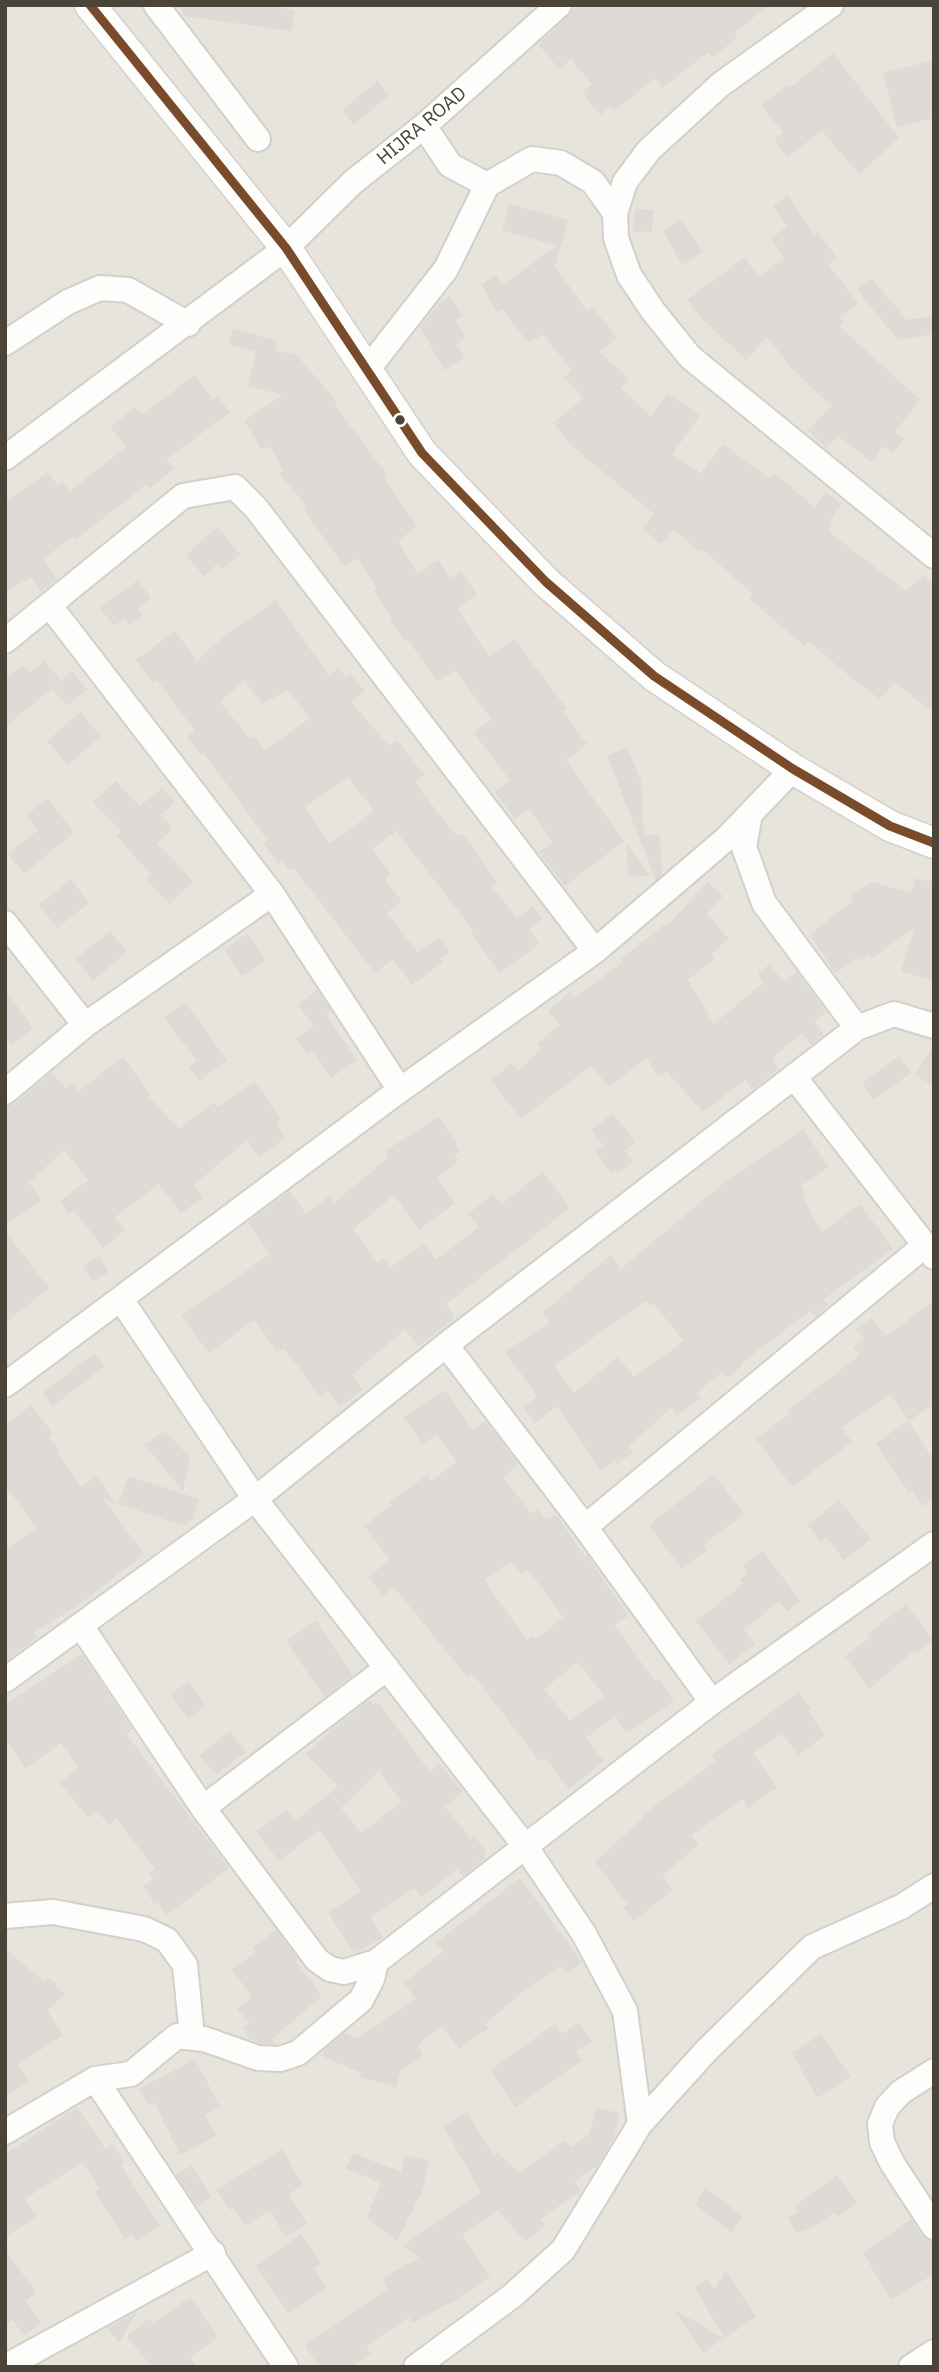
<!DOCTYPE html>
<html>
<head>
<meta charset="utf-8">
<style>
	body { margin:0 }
	#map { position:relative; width:939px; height:2372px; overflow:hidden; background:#f4f2ee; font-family:"IBM Plex Sans",sans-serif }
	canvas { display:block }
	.frame { position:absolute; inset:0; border:7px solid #4b4439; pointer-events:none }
</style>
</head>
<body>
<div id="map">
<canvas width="939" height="2372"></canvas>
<div class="frame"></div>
</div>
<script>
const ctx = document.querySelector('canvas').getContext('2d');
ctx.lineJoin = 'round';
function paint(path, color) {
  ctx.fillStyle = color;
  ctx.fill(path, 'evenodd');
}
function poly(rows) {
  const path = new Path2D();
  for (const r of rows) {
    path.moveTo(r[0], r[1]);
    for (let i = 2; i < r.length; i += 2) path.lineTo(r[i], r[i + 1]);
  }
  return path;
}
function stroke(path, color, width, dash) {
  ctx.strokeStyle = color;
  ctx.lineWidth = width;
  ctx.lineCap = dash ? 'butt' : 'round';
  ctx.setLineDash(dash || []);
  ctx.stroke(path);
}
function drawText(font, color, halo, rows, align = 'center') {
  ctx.font = font + ' "IBM Plex Sans",sans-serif';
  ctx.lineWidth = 6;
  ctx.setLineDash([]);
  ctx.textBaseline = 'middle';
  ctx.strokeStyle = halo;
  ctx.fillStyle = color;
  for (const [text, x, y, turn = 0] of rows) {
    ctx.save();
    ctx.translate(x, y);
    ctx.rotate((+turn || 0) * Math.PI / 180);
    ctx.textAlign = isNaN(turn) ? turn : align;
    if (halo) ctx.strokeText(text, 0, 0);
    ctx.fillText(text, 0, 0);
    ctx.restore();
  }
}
const residential = poly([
	[5,5,934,5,934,2367,5,2367]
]);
const building = poly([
	[181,5,259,5,295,10,292,31,183,16],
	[579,5,769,5,734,33,738,37,712,58,708,52,662,88,655,78,614,111,610,107,600,115,582,92,592,85,571,59,559,69,538,44],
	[833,53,899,138,859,174,822,131,787,157,774,140,783,133,761,105,788,85,790,88],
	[934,60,934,118,897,127,883,73],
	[377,81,389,95,354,125,342,110],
	[788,195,814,235,818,232,837,258,829,265,858,303,840,318,844,323,839,326,920,400,895,432,904,439,893,453,884,446,872,462,838,436,826,448,808,430,832,406,794,371,767,337,746,360,699,316,687,300,745,257,758,277,784,258,771,238,787,227,773,205],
	[509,204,568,220,555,266,587,311,592,307,617,337,599,352,629,379,621,388,651,417,667,393,700,415,672,455,701,473,723,444,770,479,775,473,814,507,826,492,842,504,828,522,832,524,828,531,906,591,923,575,934,585,934,713,894,682,880,699,859,684,808,641,804,646,749,598,753,594,702,549,699,552,674,530,661,544,642,528,654,514,573,447,553,423,584,398,564,377,572,370,543,335,528,343,503,309,497,312,481,284,496,275,502,285,557,246,502,230],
	[635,209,653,210,652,232,633,231],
	[681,220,703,252,682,265,663,230],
	[871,278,907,320,934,316,934,334,898,340,857,290],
	[450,296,462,316,455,320,466,338,456,344,465,358,444,370,420,327,438,304],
	[233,328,277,341,275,352,295,353,337,402,334,404,387,475,384,478,417,526,398,541,418,574,438,560,450,579,461,571,477,595,457,608,489,657,514,639,567,709,563,712,587,744,566,760,624,841,565,886,539,852,553,842,529,809,515,819,495,792,510,780,474,733,491,719,455,670,437,682,408,640,406,642,390,621,393,619,373,591,377,588,357,558,344,567,304,509,307,507,280,474,284,471,269,446,262,450,244,421,283,395,247,386,256,352,228,344],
	[195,375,213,400,217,396,230,412,166,460,174,469,150,488,147,484,75,540,73,537,43,559,57,579,41,592,31,577,5,593,5,503,48,472,57,485,62,481,70,491,126,447,110,427,135,407,142,415],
	[217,527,240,554,222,570,217,564,204,576,186,555],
	[138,580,151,598,138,608,143,615,129,625,124,618,114,626,100,608],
	[276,600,329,676,339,668,346,677,350,673,365,691,351,702,389,746,397,740,424,775,415,782,445,822,458,836,462,833,473,848,497,883,492,887,517,918,533,906,542,919,529,929,539,944,500,973,470,933,474,931,396,831,372,849,391,874,385,879,402,902,387,913,418,953,439,937,450,951,440,959,443,962,412,985,393,959,375,973,294,868,289,871,283,861,278,864,264,844,268,841,204,753,201,755,187,737,195,731,157,680,152,683,136,660,175,631,197,661,224,636],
	[244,680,262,704,288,690,310,718,265,750,255,736,250,739,220,702],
	[348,777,374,811,330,844,305,807],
	[44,661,61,681,5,727,5,679,22,665,30,673],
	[72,671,87,689,67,706,52,689],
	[80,712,101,736,68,765,47,741],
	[627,747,641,781,644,835,660,834,662,874,656,880,607,756],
	[116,781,140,806,162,788,175,803,161,815,173,829,157,843,193,881,169,904,146,880,151,875,116,835,121,831,93,802],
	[47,798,74,832,24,874,8,854,38,830,26,816],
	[626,843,650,876,628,877],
	[916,878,929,882,930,878,934,879,934,981,901,971,915,927,871,959,868,955,859,961,857,958,835,973,810,934,853,901,850,896,873,882,911,893],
	[71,879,89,903,57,928,39,905],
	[708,882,723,896,707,914,729,939,711,954,715,958,688,980,714,1024,763,983,758,973,770,964,783,982,797,972,826,1012,814,1021,824,1035,811,1045,802,1033,772,1058,779,1069,752,1090,746,1079,703,1112,667,1072,658,1077,647,1058,608,1087,592,1065,521,1119,491,1080,512,1063,518,1071,541,1049,537,1044,560,1025,548,1011,570,992,575,998,623,962,621,959,665,924,665,928],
	[110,931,127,952,93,981,76,959],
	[248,933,266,960,242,976,224,949],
	[5,989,33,1028,12,1045,5,1037],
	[317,990,331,1011,326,1014,357,1060,331,1078,313,1051,307,1055,296,1039,314,1026,298,1005],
	[185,1002,227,1060,199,1081,189,1067,197,1061,164,1018],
	[934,1044,934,1086,915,1075],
	[899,1056,911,1073,874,1100,862,1083],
	[123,1057,150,1094,148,1096,179,1129,214,1102,218,1107,254,1081,281,1119,276,1123,286,1138,259,1157,247,1140,194,1185,203,1198,181,1213,159,1184,115,1217,125,1230,103,1248,74,1210,69,1214,60,1201,88,1180,64,1150,29,1183,42,1200,5,1225,5,1107,15,1103,52,1072,66,1089,73,1083,79,1091],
	[613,1113,635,1142,625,1151,633,1161,618,1173,615,1169,611,1173,595,1151,603,1145,591,1130],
	[438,1117,458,1143,455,1145,460,1152,454,1156,458,1161,437,1178,455,1203,419,1230,394,1195,353,1229,378,1263,384,1258,391,1267,424,1244,436,1260,479,1227,468,1214,493,1194,501,1204,543,1172,570,1208,446,1304,455,1317,435,1334,418,1346,405,1329,352,1375,363,1390,339,1407,327,1390,320,1396,284,1348,277,1352,254,1320,209,1353,181,1316,270,1254,248,1222,290,1191,306,1214,329,1196,334,1203,389,1157,385,1151],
	[803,1129,829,1167,801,1186,806,1193,802,1196,822,1232,860,1204,893,1249,823,1300,828,1306,815,1317,810,1311,740,1364,742,1366,727,1378,723,1372,697,1392,701,1398,677,1416,671,1408,629,1446,633,1452,617,1464,615,1460,601,1471,557,1406,535,1423,523,1407,537,1396,505,1351,550,1323,542,1313,611,1255,621,1269,721,1185],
	[646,1301,650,1306,653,1303,684,1341,634,1377,618,1357,574,1393,554,1365],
	[5,1231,49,1288,5,1323],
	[99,1256,109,1272,92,1282,83,1266],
	[934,1301,934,1404,909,1421,890,1394,842,1428,852,1442,792,1487,756,1439,790,1413,788,1410,860,1355,853,1348,864,1339,856,1329,871,1318,886,1336],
	[94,1353,105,1366,53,1406,43,1393],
	[445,1390,473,1430,485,1421,519,1464,503,1477,532,1514,539,1509,546,1520,556,1514,585,1557,587,1555,628,1616,614,1625,655,1681,659,1678,674,1702,626,1733,615,1716,586,1738,604,1761,569,1789,545,1758,540,1762,472,1673,467,1677,394,1587,383,1596,368,1577,390,1560,364,1526,392,1505,389,1502,427,1475,431,1481,457,1462,437,1434,423,1444,403,1417],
	[512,1561,521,1574,528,1569,563,1617,536,1640,533,1636,527,1640,484,1580],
	[578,1662,604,1696,570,1721,544,1689],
	[31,1405,53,1434,49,1437,60,1451,58,1453,81,1487,96,1476,115,1503,103,1499,144,1554,83,1602,34,1633,38,1637,5,1661,5,1549,37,1528,5,1485,5,1426],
	[908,1421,934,1461,934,1499,922,1506,912,1490,908,1492,876,1443],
	[166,1431,190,1458,183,1491,144,1444],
	[714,1474,744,1514,703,1545,707,1550,682,1569,649,1525],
	[129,1476,199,1499,193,1519,184,1526,118,1504],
	[839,1500,871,1539,844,1560,826,1537,821,1542,808,1525],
	[763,1551,800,1601,787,1611,779,1602,744,1629,755,1644,729,1664,696,1621,743,1584,740,1580,748,1573,743,1566],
	[906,1604,934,1640,917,1653,915,1650,869,1689,845,1656,871,1637,867,1634],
	[316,1621,353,1675,324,1697,286,1641],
	[82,1654,132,1729,126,1734,229,1868,167,1915,158,1902,155,1904,143,1886,154,1879,149,1873,155,1869,116,1818,109,1825,97,1811,88,1818,60,1783,78,1768,61,1743,26,1768,5,1739,5,1705],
	[189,1681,206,1706,188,1719,171,1694],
	[799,1692,811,1709,808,1711,825,1735,798,1756,782,1733,753,1753,777,1788,748,1808,742,1799,691,1836,699,1845,662,1876,673,1889,634,1921,624,1908,628,1905,595,1862,643,1818,641,1816,716,1761,712,1755],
	[370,1700,374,1705,378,1702,430,1772,440,1764,463,1792,445,1807,471,1839,475,1836,486,1853,484,1859,463,1876,458,1869,421,1897,414,1888,370,1917,383,1938,354,1953,328,1912,361,1891,319,1830,279,1861,256,1832,286,1809,295,1821,338,1787,306,1754,333,1728],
	[379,1771,402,1802,361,1833,341,1808],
	[230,1731,246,1752,216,1775,200,1755],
	[520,1878,582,1962,567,1974,561,1966,526,1989,485,2024,488,2028,459,2049,442,2026,417,2045,423,2055,401,2070,396,2087,360,2077,361,2073,322,2056,325,2049,344,2033,358,2038,416,1999,404,1983,443,1951,436,1943],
	[276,1930,298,1959,295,1961,320,1992,320,1998,272,2039,275,2044,261,2043,250,2040,243,2027,250,2023,237,2009,252,1997,232,1969,256,1952,253,1947],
	[5,1949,45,1982,50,1978,65,1995,47,2010,63,2035,18,2065,29,2081,5,2097],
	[579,2022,592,2041,576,2052,582,2060,516,2107,490,2070,555,2024,562,2034],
	[821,2034,851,2076,817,2098,792,2053],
	[195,2059,220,2107,205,2115,216,2136,180,2155,154,2102,148,2105,139,2089],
	[77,2107,106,2149,112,2144,125,2162,121,2165,160,2226,137,2241,132,2234,125,2239,95,2192,100,2189,82,2162,25,2199,37,2216,5,2237,5,2154],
	[596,2108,620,2113,614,2138,597,2166,574,2181,581,2191,540,2219,545,2225,525,2242,498,2210,462,2235,490,2276,456,2300,412,2323,409,2317,366,2346,371,2353,350,2367,319,2367,305,2345,387,2289,382,2278,419,2258,403,2245,481,2192,443,2126,467,2112,494,2156,497,2152,519,2173,565,2140,571,2148,590,2133],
	[282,2149,303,2185,289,2194,307,2224,285,2237,270,2210,245,2226,234,2208,230,2210,217,2190],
	[353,2153,401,2172,405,2155,429,2161,423,2189,397,2241,367,2217,381,2183,346,2169],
	[192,2165,211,2197,197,2206,176,2175],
	[837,2175,857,2203,838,2216,835,2212,816,2226,796,2233,788,2217,799,2212,794,2207],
	[705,2187,743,2217,731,2232,695,2205],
	[911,2219,922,2236,934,2242,934,2274,891,2300,863,2253],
	[301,2234,321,2263,314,2268,327,2287,289,2314,256,2266],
	[5,2249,36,2293,25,2301,41,2323,24,2336,13,2320,5,2325],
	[726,2271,756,2317,725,2338,694,2287,707,2279,714,2289],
	[190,2297,218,2337,190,2357,196,2367,151,2367,127,2336,149,2318,153,2323],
	[673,2309,724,2338,703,2353],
	[137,2312,119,2343,107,2328]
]);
const minor = poly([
	[156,5,258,139],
	[831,5,720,85,649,150,625,182,615,213,616,238,629,275,653,311,690,357,934,556],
	[424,126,450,165,487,185],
	[5,343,68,302,100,288,128,290,188,324],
	[367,370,446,269,487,185,532,159,561,163,593,182,615,213],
	[5,458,286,248,353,182,424,126,559,5],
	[50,606,272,894,400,1090],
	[5,641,183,496,235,487,256,508,595,951],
	[750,814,744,847,764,903,857,1028],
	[5,923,85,1025],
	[795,1078,934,1257],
	[5,1092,85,1025,272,894],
	[122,1301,255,1499,525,1846,584,1934,625,2011,640,2124,563,2250,512,2296,416,2367],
	[446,1345,585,1527,712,1702],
	[5,1385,400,1090,595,951,727,838,793,769],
	[585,1527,924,1246],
	[81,1626,203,1808,317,1960,330,1969,344,1972,376,1962,712,1702,934,1544],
	[5,1680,255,1499,446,1345,857,1028,894,1014,934,1026],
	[203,1808,387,1668],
	[5,1916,53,1912,144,1929,167,1940,185,1965,192,2036],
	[934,2071,901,2092,887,2107,880,2124,882,2142,892,2163,934,2227],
	[95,2079,286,2367],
	[640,2124,707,2050,812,1947,901,1907,934,1886],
	[5,2132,95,2079,131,2074,177,2036,204,2039,258,2058,280,2059,298,2053,361,2000,372,1979,376,1962],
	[5,2367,213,2253],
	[911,2367,934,2352]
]);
const tertiary = poly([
	[90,5,286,248,422,453,546,582,654,676,793,769,890,826,934,843]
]);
const bus1 = poly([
	[90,5,286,248,422,453,546,582,654,676,793,769,890,826,934,843]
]);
const markers = [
	[400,420,6,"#4b4439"]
];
const streetNames = [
	["HIJRA ROAD",422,126,-40]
];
paint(residential, '#e7e4dc');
paint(building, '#dedbd6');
stroke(minor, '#d2d0cb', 28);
stroke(tertiary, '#d2d0cb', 33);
stroke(minor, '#fdfdfc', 24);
stroke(tertiary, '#fdfdfc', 30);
stroke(bus1, '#7a4b2a', 9);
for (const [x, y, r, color] of markers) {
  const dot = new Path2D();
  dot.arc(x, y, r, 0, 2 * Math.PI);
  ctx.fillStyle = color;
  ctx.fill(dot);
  stroke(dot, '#fff', 2.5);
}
drawText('19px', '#4b4439', '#fff', streetNames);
</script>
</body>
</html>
